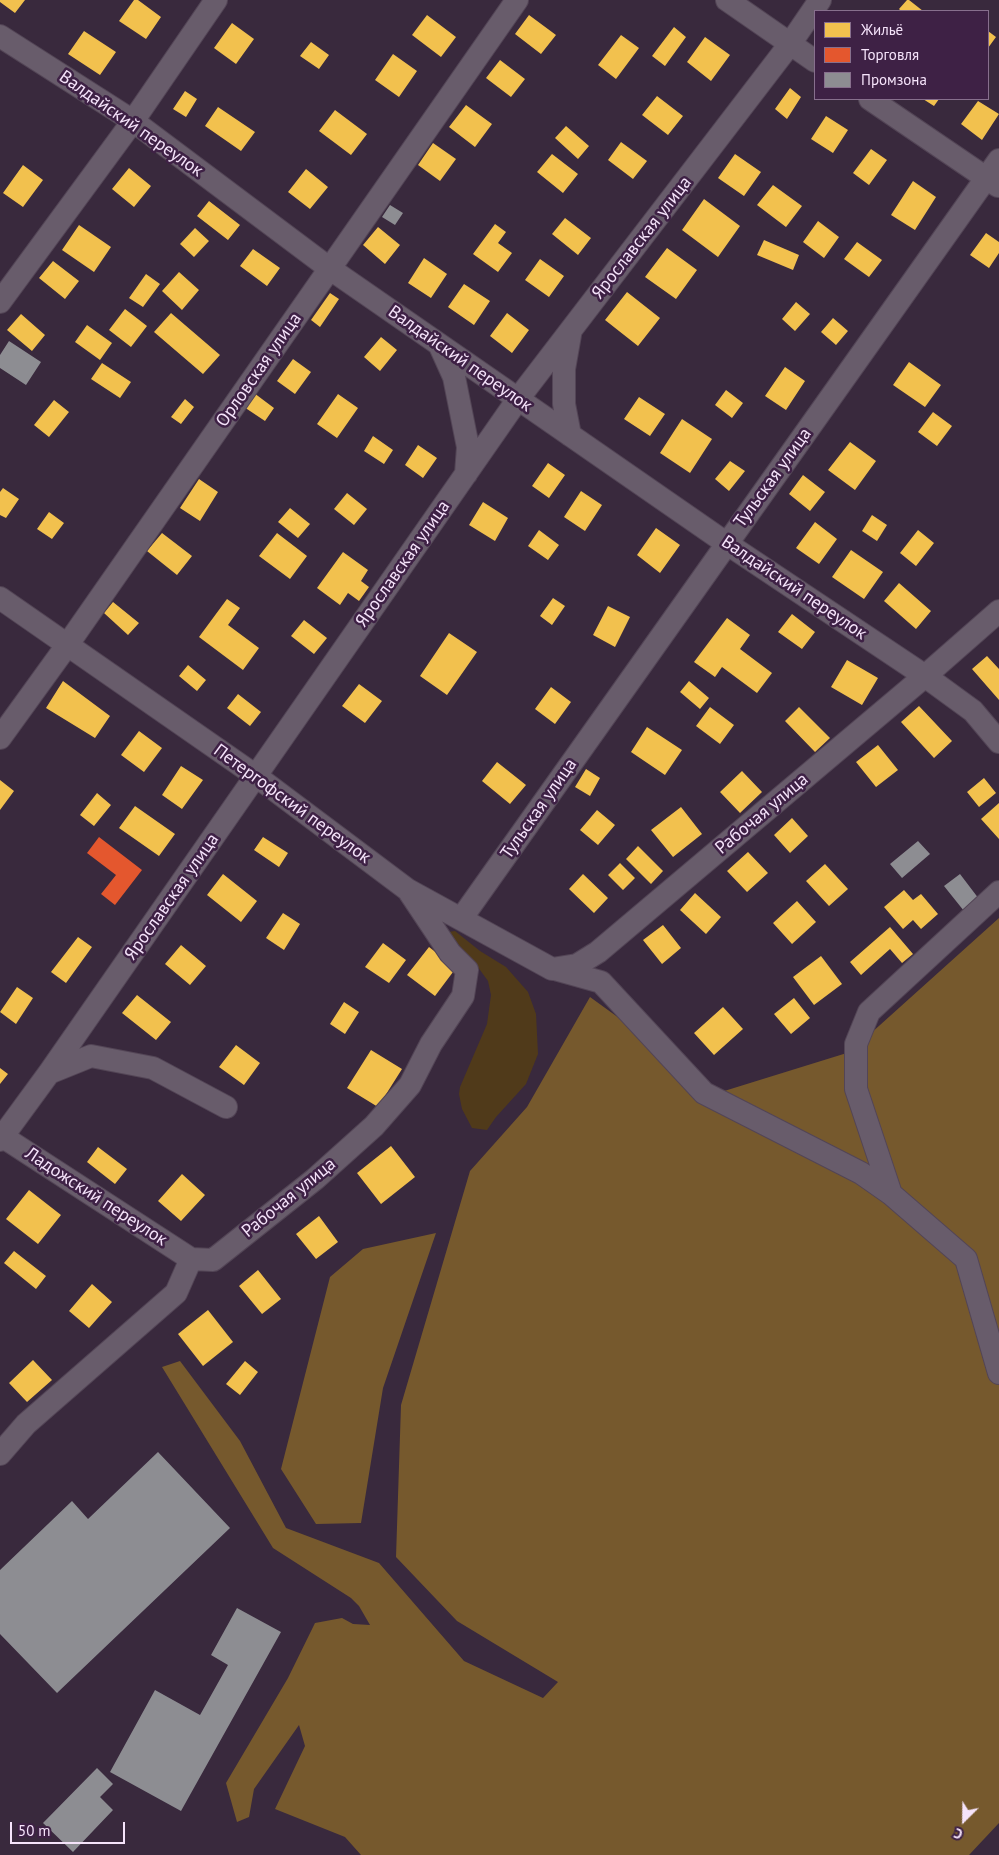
<!DOCTYPE html>
<html>
<head>
<meta charset="utf-8">
<style>
	body { margin:0 }
	#map { position:relative; width:999px; height:1855px; overflow:hidden; background:#39293d; font-family:"PT Sans",sans-serif }
	canvas { display:block }
	.legend { position:absolute; left:814px; top:10px; width:175px; height:90px; box-sizing:border-box; background:#3e2145; border:1px solid #876f8d; margin:0; padding:6px 9px; list-style:none; font-size:15px; color:#f5e3fa }
	.legend li { display:flex; align-items:center; gap:10px; height:25px }
	.legend b { width:25px; border:1px solid #876f8d }
	.north { position:absolute; left:939px; top:1795px; width:50px; height:50px; -webkit-text-stroke:4px #3e2145; paint-order:stroke; rotate:203deg; font-size:14px; font-weight:700; line-height:20px; text-align:center; color:#f5e3fa }
	.north::after { content:''; display:block; margin:auto; width:18px; height:22px; background:#f5e3fa; clip-path:polygon(50% 0,100% 100%,50% 72%,0 100%) }
	.scale { position:absolute; left:10px; top:1822px; width:115px; height:22px; box-sizing:border-box; border:2px solid #f5e3fa; border-top:0; padding-left:6px; font-size:15px; line-height:18px; white-space:nowrap; color:#f5e3fa; -webkit-text-stroke:4px #3e2145; paint-order:stroke }
</style>
</head>
<body>
<div id="map">
<canvas width="999" height="1855"></canvas>
<ul class="legend">
<li><b style="height:14px;background:#f2c14e"></b>Жильё</li>
<li><b style="height:14px;background:#e4572e"></b>Торговля</li>
<li><b style="height:14px;background:#8d8d92"></b>Промзона</li>
</ul>
<div class="north">С</div>
<div class="scale">50 m</div>
</div>
<script>
const ctx = document.querySelector('canvas').getContext('2d');
ctx.lineJoin = 'round';
function paint(path, color) {
  ctx.fillStyle = color;
  ctx.fill(path, 'evenodd');
}
function poly(rows) {
  const path = new Path2D();
  for (const r of rows) {
    path.moveTo(r[0], r[1]);
    for (let i = 2; i < r.length; i += 2) path.lineTo(r[i], r[i + 1]);
  }
  return path;
}
function stroke(path, color, width, dash) {
  ctx.strokeStyle = color;
  ctx.lineWidth = width;
  ctx.lineCap = dash ? 'butt' : 'round';
  ctx.setLineDash(dash || []);
  ctx.stroke(path);
}
function drawText(font, color, halo, rows, align = 'center') {
  ctx.font = font + ' "PT Sans",sans-serif';
  ctx.lineWidth = 5;
  ctx.setLineDash([]);
  ctx.textBaseline = 'middle';
  ctx.strokeStyle = halo;
  ctx.fillStyle = color;
  for (const [text, x, y, turn = 0] of rows) {
    ctx.save();
    ctx.translate(x, y);
    ctx.rotate((+turn || 0) * Math.PI / 180);
    ctx.textAlign = isNaN(turn) ? turn : align;
    if (halo) ctx.strokeText(text, 0, 0);
    ctx.fillText(text, 0, 0);
    ctx.restore();
  }
}
const green = poly([
	[455,931,480,951,506,967,528,992,536,1014,538,1054,526,1084,496,1117,487,1130,472,1128,462,1109,459,1094,460,1087,487,1024,491,995,488,981,480,970,448,932]
]);
const forest = poly([
	[999,918,999,1823,969,1855,361,1855,345,1837,275,1809,305,1746,299,1725,254,1789,249,1817,237,1822,226,1783,288,1678,315,1623,342,1618,353,1624,370,1625,359,1606,351,1598,273,1548,162,1367,180,1361,240,1441,286,1528,379,1563,464,1661,543,1698,558,1682,457,1621,396,1557,401,1405,470,1171,527,1107,590,997,721,1092,850,1052],
	[436,1233,383,1388,361,1523,316,1524,281,1469,330,1277,363,1249]
]);
const homes = poly([
	[0,0,25,0,15,13,0,2],
	[134,0,138,0,161,17,146,39,119,21],
	[907,0,909,0,923,11,901,11,899,9],
	[427,15,456,37,441,57,412,35],
	[529,15,556,35,541,54,515,34],
	[232,23,254,39,236,64,214,48],
	[674,27,686,37,665,66,652,56],
	[84,31,116,52,100,75,68,54],
	[988,31,996,37,988,48],
	[621,35,639,48,616,79,598,65],
	[705,37,730,55,711,81,687,62],
	[311,42,329,55,319,69,300,56],
	[393,54,417,71,399,97,375,80],
	[500,60,525,79,511,97,486,78],
	[790,88,801,97,787,119,775,109],
	[185,91,197,99,186,117,173,109],
	[657,96,683,116,668,135,642,115],
	[923,99,939,99,934,106],
	[978,101,999,114,982,140,961,124],
	[466,105,492,124,475,147,449,127],
	[218,107,255,132,241,151,205,126],
	[335,110,367,134,351,155,319,131],
	[826,116,848,130,833,153,811,139],
	[566,126,589,146,578,159,555,138],
	[621,142,647,161,633,179,608,160],
	[433,143,456,159,440,181,418,165],
	[871,149,887,160,869,185,853,173],
	[552,154,578,174,563,193,537,172],
	[735,154,761,172,744,196,718,178],
	[23,165,43,180,23,207,3,193],
	[129,168,151,186,134,207,112,189],
	[306,169,328,187,310,209,288,192],
	[913,181,936,197,915,230,891,215],
	[773,185,802,206,786,227,757,205],
	[704,199,740,226,718,257,682,230],
	[209,201,240,225,228,240,197,216],
	[565,218,591,238,578,255,552,234],
	[818,221,839,237,824,258,803,242],
	[495,224,506,232,498,243,512,253,498,272,473,254],
	[79,225,111,247,94,272,62,250],
	[378,227,400,245,385,264,363,245],
	[195,228,209,241,194,257,180,244],
	[986,233,999,242,999,253,989,268,970,255],
	[764,240,799,255,793,270,757,255],
	[857,242,882,260,869,277,844,259],
	[667,248,697,270,676,299,645,277],
	[253,249,280,268,267,286,240,266],
	[424,258,447,274,431,298,408,283],
	[540,259,564,276,549,297,525,280],
	[53,261,79,281,65,299,39,278],
	[179,272,199,290,182,310,162,291],
	[146,274,160,284,143,307,129,298],
	[464,284,490,301,474,325,448,307],
	[627,292,660,318,638,346,605,320],
	[330,293,339,299,320,327,311,320],
	[796,302,810,314,795,331,782,319],
	[125,309,147,326,131,347,109,330],
	[171,313,220,355,203,374,154,332],
	[507,313,529,330,512,353,490,336],
	[21,314,45,335,32,351,7,330],
	[833,318,848,331,836,345,821,332],
	[87,325,112,343,100,360,75,342],
	[381,337,397,350,380,371,364,357],
	[293,359,311,372,295,394,277,381],
	[909,362,941,385,925,407,893,385],
	[102,363,131,382,120,398,91,379],
	[785,367,805,381,786,410,765,396],
	[726,390,743,403,732,418,715,405],
	[254,393,274,408,265,421,244,407],
	[338,394,358,408,337,438,317,424],
	[639,397,665,414,650,436,624,419],
	[185,399,194,407,181,424,171,417],
	[54,400,69,412,49,437,34,425],
	[933,412,952,426,937,446,918,432],
	[682,419,712,439,690,473,660,453],
	[373,436,393,450,384,464,364,451],
	[850,442,876,461,855,490,828,470],
	[418,445,437,458,423,478,405,465],
	[730,461,745,471,729,491,715,479],
	[548,463,565,475,549,498,532,486],
	[803,475,825,492,810,511,789,494],
	[199,479,218,492,200,521,180,508],
	[3,488,19,499,6,518,0,515,0,492],
	[581,491,602,505,585,531,564,517],
	[347,493,367,509,354,525,334,509],
	[483,502,508,518,495,541,469,525],
	[290,508,310,524,298,538,278,522],
	[49,512,64,523,52,539,37,529],
	[872,515,887,525,877,541,862,531],
	[815,522,837,539,819,564,796,548],
	[656,528,680,545,660,573,637,555],
	[539,530,559,545,548,560,528,546],
	[918,530,934,543,916,566,900,553],
	[162,533,192,556,177,575,147,551],
	[277,533,307,556,290,579,259,556],
	[851,550,883,572,864,599,832,577],
	[343,552,368,570,361,581,369,587,359,601,348,593,340,605,317,588],
	[899,583,931,611,916,629,884,601],
	[553,598,565,606,552,625,540,616],
	[227,599,240,608,228,625,259,648,243,670,199,637],
	[113,602,139,623,128,635,104,613],
	[608,606,630,617,615,647,593,635],
	[792,614,815,632,802,649,778,632],
	[727,618,750,635,740,649,772,673,757,693,722,667,715,677,694,662],
	[304,620,327,638,314,654,291,636],
	[449,633,477,652,447,695,420,676],
	[987,656,999,669,999,700,972,669],
	[847,660,878,678,862,705,831,687],
	[188,665,206,680,197,691,179,676],
	[63,681,110,716,95,738,46,708],
	[689,681,709,698,700,709,680,692],
	[359,684,382,701,365,723,342,706],
	[551,687,571,702,555,724,535,709],
	[238,694,261,712,250,726,227,708],
	[919,706,952,741,934,758,901,722],
	[710,707,734,725,720,744,696,726],
	[799,707,830,738,815,752,785,721],
	[647,727,682,750,665,775,631,752],
	[139,731,162,748,144,772,121,755],
	[878,745,898,770,876,787,856,762],
	[497,762,526,785,510,804,482,781],
	[181,766,203,780,182,809,162,795],
	[586,769,600,778,590,796,575,787],
	[742,771,762,792,740,813,720,792],
	[984,778,996,793,979,807,967,792],
	[0,780,14,791,0,810],
	[97,793,111,805,94,826,80,815],
	[999,803,999,839,981,819],
	[135,806,175,834,159,856,119,828],
	[681,807,702,834,673,857,651,830],
	[597,810,615,825,598,845,580,830],
	[792,818,808,836,790,853,774,835],
	[263,837,288,853,279,867,254,850],
	[638,846,663,871,651,884,626,859],
	[748,852,768,873,747,892,727,871],
	[620,863,635,878,623,890,608,875],
	[825,864,848,889,829,906,806,881],
	[223,874,257,901,241,922,207,895],
	[583,874,608,898,594,913,569,889],
	[904,890,913,900,921,894,938,914,921,929,913,920,903,929,884,907],
	[695,893,721,917,706,934,680,910],
	[797,901,816,922,792,944,773,923],
	[283,913,300,924,284,950,266,938],
	[663,925,681,948,662,964,643,940],
	[890,927,913,954,902,963,890,949,861,975,850,962],
	[78,937,92,947,66,983,51,972],
	[383,943,406,960,389,983,365,967],
	[181,945,206,966,190,985,165,964],
	[429,947,456,968,435,996,407,975],
	[821,956,842,984,814,1005,793,977],
	[17,987,33,998,16,1024,0,1012],
	[137,995,171,1022,156,1040,122,1013],
	[794,998,810,1018,791,1034,774,1014],
	[344,1002,359,1012,345,1034,330,1024],
	[723,1007,743,1029,714,1055,694,1033],
	[236,1045,260,1063,244,1085,219,1067],
	[371,1050,402,1069,378,1107,347,1088],
	[0,1068,8,1074,0,1084],
	[391,1146,415,1177,381,1204,357,1173],
	[98,1147,127,1169,115,1184,87,1162],
	[182,1174,205,1195,181,1221,158,1201],
	[29,1190,61,1215,38,1244,6,1219],
	[319,1216,338,1242,316,1259,296,1234],
	[14,1251,46,1276,36,1289,4,1263],
	[258,1270,281,1299,262,1314,239,1286],
	[92,1284,112,1302,89,1328,69,1311],
	[208,1310,233,1342,203,1366,178,1334],
	[33,1360,52,1380,27,1402,9,1383],
	[245,1361,258,1372,240,1395,226,1384]
]);
const shops = poly([
	[99,837,142,870,115,905,101,894,116,875,87,853]
]);
const industry = poly([
	[390,205,403,213,395,225,382,217],
	[9,341,41,362,26,385,0,368,0,355],
	[918,841,930,854,902,878,890,864],
	[960,874,979,899,964,911,944,886],
	[158,1452,230,1528,57,1693,0,1634,0,1570,72,1501,88,1519],
	[237,1608,281,1632,181,1811,110,1772,155,1690,200,1715,228,1665,211,1655],
	[97,1768,113,1784,100,1797,113,1810,73,1852,43,1823]
]);
const minor = poly([
	[727,0,815,61],
	[0,36,133,121,329,268,726,543,925,676,973,711,999,742],
	[870,99,998,186],
	[0,302,133,121,216,0],
	[440,346,454,377,468,447,466,474],
	[570,435,564,404,564,369,570,335],
	[0,598,256,776,408,890,552,969,577,965,598,952,925,676,999,611],
	[0,738,68,644,517,0],
	[461,919,999,160],
	[558,970,601,982,704,1093,861,1173,891,1194,966,1259,999,1373],
	[49,1073,91,1056,153,1068,226,1107],
	[0,1135,191,1259],
	[0,1140,49,1073,518,399,790,44,820,0],
	[891,1194,856,1089,856,1044,869,1012,999,892],
	[0,1454,26,1424,176,1293,191,1259,213,1260,315,1179,374,1126,410,1085,431,1044,463,996,467,970,450,953,410,893]
]);
const streetNames = [
	["Валдайский переулок",131,124,35],
	["Ярославская улица",642,238,-52],
	["Валдайский переулок",460,359,35],
	["Орловская улица",259,370,-55],
	["Тульская улица",773,478,-54],
	["Ярославская улица",403,564,-55],
	["Валдайский переулок",794,588,34],
	["Петергофский переулок",292,804,36],
	["Тульская улица",539,809,-55],
	["Рабочая улица",762,814,-40],
	["Ярославская улица",172,897,-55],
	["Ладожский переулок",96,1197,33],
	["Рабочая улица",289,1198,-39]
];
paint(green, '#503a1a');
paint(forest, '#76592d');
paint(homes, '#f2c14e');
paint(shops, '#e4572e');
paint(industry, '#8d8d92');
stroke(minor, '#534556', 24);
stroke(minor, '#685c6b', 22);
drawText('18px', '#f5e3fa', '#3e2145', streetNames);
</script>
</body>
</html>
